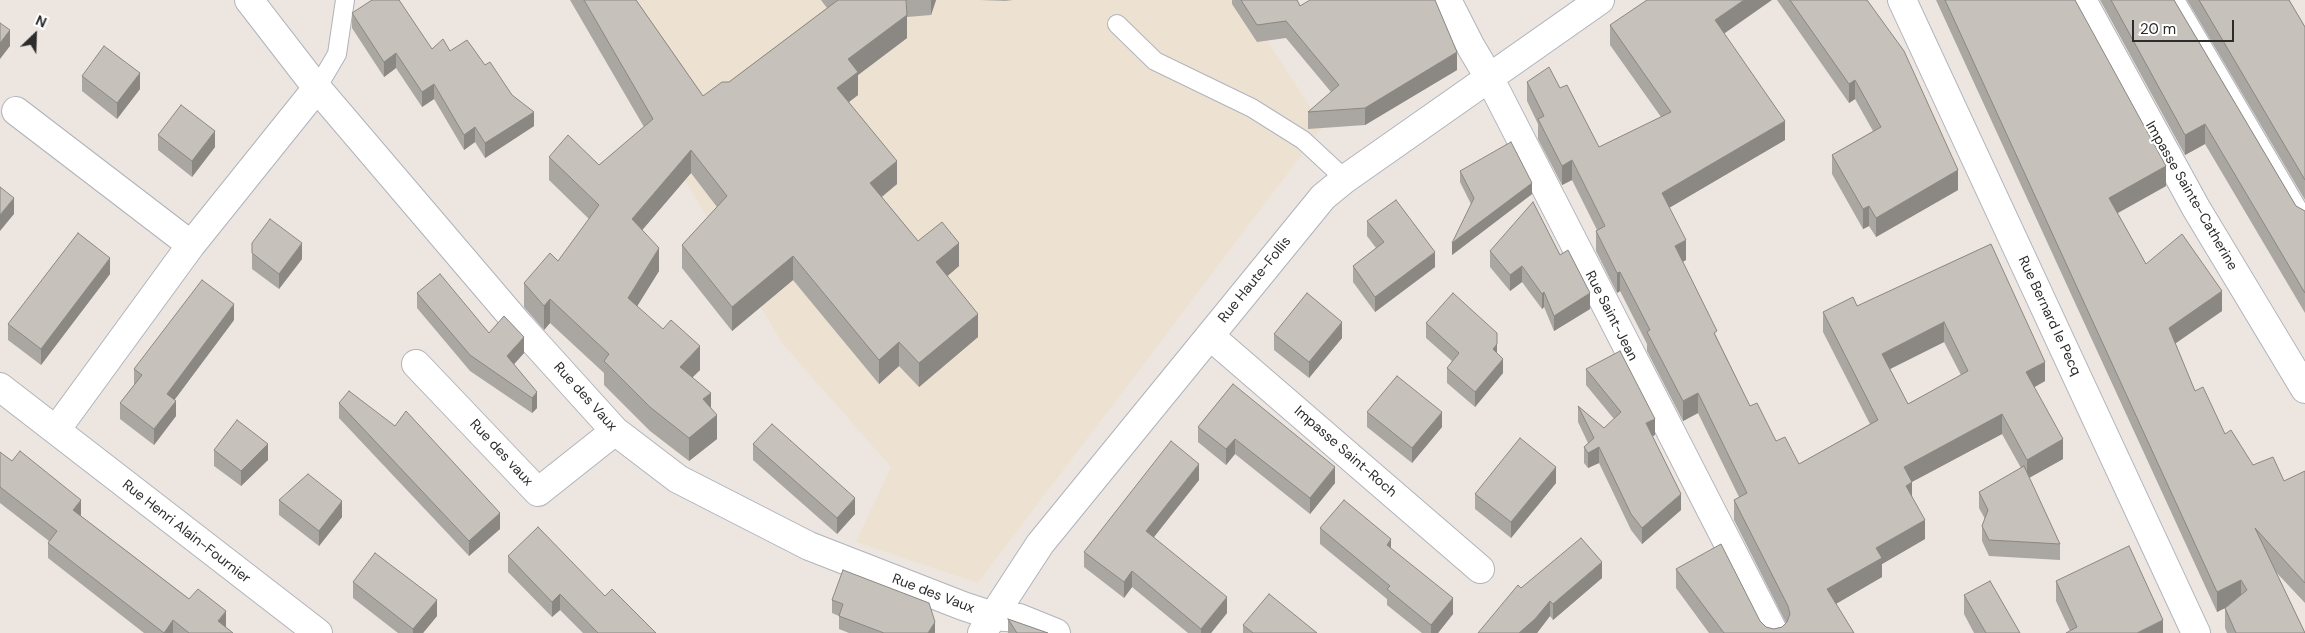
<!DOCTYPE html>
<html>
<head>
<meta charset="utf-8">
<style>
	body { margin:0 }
	#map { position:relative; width:2305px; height:633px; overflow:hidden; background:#ede6e0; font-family:"DM Sans",sans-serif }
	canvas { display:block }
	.north { position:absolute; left:10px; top:10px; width:50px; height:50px; -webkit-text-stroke:4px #fff; paint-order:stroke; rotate:24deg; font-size:14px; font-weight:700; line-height:20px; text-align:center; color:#2c2c2c }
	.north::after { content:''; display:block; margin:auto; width:18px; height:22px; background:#2c2c2c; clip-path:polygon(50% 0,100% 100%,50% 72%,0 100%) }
	.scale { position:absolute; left:2132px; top:20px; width:102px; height:22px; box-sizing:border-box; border:2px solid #2c2c2c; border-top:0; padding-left:6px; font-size:15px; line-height:18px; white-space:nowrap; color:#2c2c2c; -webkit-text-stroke:4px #fff; paint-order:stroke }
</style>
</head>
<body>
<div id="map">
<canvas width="2305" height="633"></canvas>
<div class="north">N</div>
<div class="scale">20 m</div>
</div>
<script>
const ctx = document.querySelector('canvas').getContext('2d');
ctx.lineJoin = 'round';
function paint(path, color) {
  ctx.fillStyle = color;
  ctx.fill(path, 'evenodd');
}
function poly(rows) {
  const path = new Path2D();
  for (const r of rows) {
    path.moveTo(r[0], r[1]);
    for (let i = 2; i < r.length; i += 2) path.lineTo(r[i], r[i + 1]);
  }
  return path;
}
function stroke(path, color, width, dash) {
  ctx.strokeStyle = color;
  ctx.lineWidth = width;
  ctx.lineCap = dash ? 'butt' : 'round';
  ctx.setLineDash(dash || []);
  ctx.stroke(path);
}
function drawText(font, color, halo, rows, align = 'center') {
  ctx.font = font + ' "DM Sans",sans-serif';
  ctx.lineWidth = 4.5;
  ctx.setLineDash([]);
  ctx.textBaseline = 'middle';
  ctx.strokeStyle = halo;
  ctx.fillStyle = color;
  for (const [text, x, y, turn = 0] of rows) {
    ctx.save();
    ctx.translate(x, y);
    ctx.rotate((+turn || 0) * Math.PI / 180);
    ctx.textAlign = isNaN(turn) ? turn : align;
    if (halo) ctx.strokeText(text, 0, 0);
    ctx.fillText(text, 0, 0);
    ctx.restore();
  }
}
const education = poly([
	[578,0,1241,0,1323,127,978,583,856,542,891,467,782,343]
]);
const service = poly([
	[2175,0,2305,221],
	[1117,24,1155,61,1252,108,1303,140,1345,179],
	[317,88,337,54,345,0]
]);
const minor = poly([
	[249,0,317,88,520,326,615,431,678,479,809,546,963,606,993,616,1019,618,1056,633],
	[1447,0,1471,47,1490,79,1774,633],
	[2082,0,2196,208,2305,389],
	[16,111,191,245],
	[1210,336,1480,569],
	[416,364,538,492,615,431],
	[0,387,318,633],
	[56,430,191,245,317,88]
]);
const tertiary = poly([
	[982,633,1040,544,1323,197,1345,179,1600,0]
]);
const secondary = poly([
	[1902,0,2196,633]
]);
const wall = poly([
	[570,0,636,0,703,96,729,82,827,8,821,0,936,0,931,15,907,17,907,38,858,75,858,95,849,102,897,184,882,197,918,241,959,266,947,276,978,337,919,387,899,366,879,384,793,280,732,331,682,268,682,245,717,207,691,173,642,230,659,271,637,306,700,370,692,377,711,408,717,439,689,461,650,431,604,385,604,373,550,323,544,330,524,307,524,283,558,261,589,219,549,180,549,157,599,165,644,127],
	[980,0,1013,0,1005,1],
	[1232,0,1297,0,1300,6,1457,70,1365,125,1308,129,1308,112,1331,92,1286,38,1257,42,1232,4],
	[1777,0,1867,0,1958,190,1876,237,1869,226,1863,229,1832,174,1832,155,1873,131,1855,99,1849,103],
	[1936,0,2075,0,2166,186,2117,213,2146,264,2222,311,2175,343,2195,391,2225,434,2253,465,2284,481,2305,471,2305,603,2275,571,2305,633,2227,633,2225,628,2225,608,2217,612],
	[2100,0,2174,0,2296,206,2305,211,2305,313,2205,144,2185,155],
	[2187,0,2289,0,2305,27,2305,200],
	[352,13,432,49,450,51,485,65,534,126,485,158,475,142,464,150,434,99,422,107,396,68,384,77,352,28],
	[1610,25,1724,33,1785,140,1669,208,1686,260,1682,262,1717,338,1750,406,1776,441,1799,464,1870,424,1823,332,1823,312,1857,306,1991,244,2045,381,2034,387,2063,459,2029,478,2060,544,2060,560,1989,556,1982,541,1982,526,1985,519,1979,508,1979,492,2021,468,2002,434,1912,482,1912,498,1925,539,1882,564,1882,577,1836,604,1854,633,1709,633,1676,588,1676,569,1760,621,1766,627,1774,629,1782,627,1786,623,1734,520,1734,500,1739,497,1698,413,1683,421,1647,351,1647,344,1620,291,1617,293,1596,251,1596,231,1597,230,1572,180,1562,185,1538,139,1538,124,1527,101,1527,82,1560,88,1599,147,1661,117,1610,45],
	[1944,342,1961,375,1908,404,1890,369],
	[82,76,140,89,117,119,82,91],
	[158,135,215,147,192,177,158,150],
	[1460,171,1532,194,1452,255,1471,204,1460,182],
	[1367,221,1435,267,1375,312,1353,282,1353,266,1376,248,1367,236],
	[252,243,302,259,279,289,252,269],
	[1490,251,1560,255,1590,309,1554,331,1544,307,1542,309,1522,282,1510,291,1490,267],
	[110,274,41,365,8,340,8,324],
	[417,293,524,353,514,364,537,408,532,413,470,371,417,308],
	[234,320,174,400,176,416,154,445,120,419,120,403,134,385,134,369],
	[1426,323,1497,353,1503,373,1475,407,1447,383,1447,368,1452,361,1426,338],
	[1274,334,1342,338,1309,378,1274,350],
	[1586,369,1655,435,1652,436,1681,510,1642,544,1631,530,1599,463,1588,468,1584,463,1584,447,1588,443,1578,422,1578,406,1604,428,1614,419,1586,385],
	[1233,384,1335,483,1310,514,1235,454,1226,465,1198,442,1198,427],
	[339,403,395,426,500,529,469,556,339,418],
	[1367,412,1442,427,1412,463,1367,427],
	[753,444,855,514,837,534,753,460],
	[214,450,268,460,241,486,214,466],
	[0,452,81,515,81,516,226,627,233,633,144,633,48,558,48,543,49,541,0,503],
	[1199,480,1154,537,1227,613,1211,633,1188,633,1132,587,1124,598,1084,567,1084,552],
	[1556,483,1511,538,1475,509,1475,494],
	[279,500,342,517,319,546,279,515],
	[1320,528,1391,549,1453,614,1438,633,1422,633,1387,605,1387,599,1320,544],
	[508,556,605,596,656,633,583,633,560,610,552,617,508,572],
	[1602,578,1553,620,1550,616,1537,633,1478,633,1521,588],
	[2056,581,2163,633,2070,631,2056,601],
	[353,582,437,616,423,633,398,633,353,598],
	[1964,595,2020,633,1974,633,1964,614],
	[832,600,935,633,849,633,839,629,839,616,832,613],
	[1008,619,1048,633,1008,633],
	[1243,625,1317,633,1243,633]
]);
const shadedWall = poly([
	[931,0,936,0,931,15],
	[1744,0,1772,0,1715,40,1715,20],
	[907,15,907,38,858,75,858,95,837,111,837,88,848,59],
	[10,30,10,46,0,59,0,43],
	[1457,52,1457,70,1365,125,1365,108],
	[396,53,396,68,384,77,384,62],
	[140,73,140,89,117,119,117,103],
	[1855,80,1855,99,1849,103,1849,84],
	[434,84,434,99,422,107,422,92],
	[534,112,534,126,485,158,485,143],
	[1785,121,1785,140,1662,212,1662,193],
	[2205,124,2205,144,2185,155,2185,135],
	[475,127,475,142,464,150,464,135],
	[215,131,215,147,192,177,192,161],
	[691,150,691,173,632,242,632,219],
	[1572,160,1572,180,1562,185,1562,166],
	[897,161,897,184,870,206,870,183],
	[2166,166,2166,186,2109,218,2109,198],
	[1958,170,1958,190,1876,237,1876,218],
	[1532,183,1532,194,1452,255,1452,243],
	[14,198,14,214,0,231,0,215],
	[1869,206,1869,226,1863,229,1863,209],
	[1686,240,1686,260,1675,266,1675,246],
	[302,243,302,259,279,289,279,274],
	[959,243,959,266,936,286,936,262],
	[659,248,659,271,628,321,628,298],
	[1435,252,1435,267,1375,312,1375,297],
	[793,256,793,280,732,331,732,307],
	[110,258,110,274,41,365,41,349],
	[1522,266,1522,282,1510,291,1510,275],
	[1620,272,1620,291,1617,293,1617,273],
	[2222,291,2222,311,2169,348,2169,328],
	[1544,292,1544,307,1542,309,1542,294],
	[1590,293,1590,309,1554,331,1554,316],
	[550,299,550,323,544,330,544,306],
	[234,304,234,320,167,410,167,394],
	[978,314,978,337,919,387,919,363],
	[1342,322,1342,338,1309,378,1309,362],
	[1944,322,1944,342,1882,373,1882,354],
	[524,337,524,353,507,372,507,356],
	[899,342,899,366,879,384,879,360],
	[1497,344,1497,358,1493,349],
	[700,346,700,370,680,390,680,367],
	[1503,359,1503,373,1475,407,1475,392],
	[2045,362,2045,381,2026,392,2026,372],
	[537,392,537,408,532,413,532,398],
	[711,393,711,416,703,399],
	[1698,393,1698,413,1683,421,1683,401],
	[176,401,176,416,154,445,154,429],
	[1442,412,1442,427,1412,463,1412,448],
	[2002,414,2002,434,1904,486,1904,467],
	[717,415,717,439,689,461,689,438],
	[1655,419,1655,435,1646,439,1646,423],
	[1235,439,1235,454,1226,465,1226,449],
	[2063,439,2063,459,2027,479,2027,460],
	[268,444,268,460,241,486,241,471],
	[1599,447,1599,463,1588,468,1588,453],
	[1199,464,1199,480,1146,547,1146,531],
	[1335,467,1335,483,1310,514,1310,498],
	[1556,467,1556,483,1511,538,1511,522],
	[1912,482,1912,502,1906,486],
	[1681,494,1681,510,1642,544,1642,528],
	[855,498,855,514,837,534,837,518],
	[81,500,81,515,73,526,73,510],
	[342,501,342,517,319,546,319,531],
	[500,513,500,529,469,556,469,541],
	[1925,520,1925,539,1882,564,1882,577,1827,609,1827,589,1876,548],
	[1391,539,1391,555,1387,545],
	[1602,562,1602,578,1553,620,1553,604],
	[1132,571,1132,587,1124,598,1124,582],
	[2241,580,2241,600,2217,612,2217,592],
	[560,594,560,610,552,617,552,602],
	[1227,597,1227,613,1211,633,1201,633,1201,629],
	[1453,598,1453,614,1438,633,1431,633,1431,625],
	[437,600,437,616,423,633,413,633,413,629],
	[1550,601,1550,616,1537,633,1519,633],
	[226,611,226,627,221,633,218,621],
	[173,620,173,633,164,633],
	[2163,620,2163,633,2137,633],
	[935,622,935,633,928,633]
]);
const building = poly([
	[372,0,399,0,432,49,443,39,450,51,467,40,485,65,490,62,512,95,534,112,485,143,475,127,464,135,434,84,422,92,396,53,384,62,352,13,372,0],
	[584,0,636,0,703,96,722,82,729,82,838,0,906,0,907,15,848,59,858,72,837,88,897,161,870,183,918,241,942,222,959,243,936,262,978,314,919,363,899,342,879,360,793,256,732,307,682,245,727,196,691,150,632,219,659,248,628,298,663,329,671,320,700,346,680,367,711,393,703,399,717,415,689,438,650,407,604,361,609,354,550,299,544,306,524,283,550,253,558,261,599,205,549,157,568,135,599,165,653,119,584,0],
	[1241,0,1297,0,1300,6,1310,0,1435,0,1457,52,1365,108,1308,112,1339,85,1286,21,1257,25,1241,0],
	[1647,0,1744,0,1715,20,1785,121,1662,193,1686,240,1675,246,1717,331,1714,333,1750,406,1757,403,1776,441,1785,437,1799,464,1878,420,1823,312,1853,297,1857,306,1991,244,2045,362,2026,372,2063,439,2027,460,2002,414,1904,467,1912,482,1906,486,1925,520,1876,548,1882,558,1827,589,1854,633,1724,633,1676,569,1721,544,1760,621,1766,627,1774,629,1782,627,1787,622,1790,614,1788,606,1734,500,1747,493,1698,393,1683,401,1647,332,1650,330,1620,272,1617,273,1596,231,1605,226,1572,160,1562,166,1538,119,1544,116,1527,82,1549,67,1560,88,1567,85,1599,147,1671,112,1610,25,1647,0],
	[1944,322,1968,371,1908,404,1882,354,1944,322],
	[1790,0,1867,0,1904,51,1958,170,1876,218,1869,206,1863,209,1832,155,1881,127,1855,80,1849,84,1790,0],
	[1945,0,2075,0,2166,166,2109,198,2146,264,2182,234,2222,291,2169,328,2195,391,2203,387,2225,434,2231,430,2253,465,2273,457,2284,481,2305,471,2305,583,2255,528,2305,633,2236,633,2225,608,2247,590,2241,580,2217,592,1945,0],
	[2111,0,2174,0,2296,206,2305,211,2305,293,2205,124,2185,135,2111,0],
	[2199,0,2289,0,2305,27,2305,180,2199,0],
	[0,23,10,30,0,43,0,23],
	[104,46,140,73,117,103,82,76,104,46],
	[181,105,215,131,192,161,158,135,181,105],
	[1511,142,1532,183,1452,243,1474,198,1460,171,1511,142],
	[0,187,14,198,0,215,0,187],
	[1396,200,1435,252,1375,297,1353,266,1384,242,1367,221,1396,200],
	[1533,202,1560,255,1568,250,1590,293,1554,316,1544,292,1542,294,1522,266,1510,275,1490,251,1533,202],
	[270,219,302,243,279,274,252,253,252,243,270,219],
	[78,233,110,258,41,349,8,324,78,233],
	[440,274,489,333,504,316,524,337,507,356,537,392,532,398,470,355,417,293,440,274],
	[202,280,234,304,167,394,176,401,154,429,120,403,142,375,134,369,202,280],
	[1307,293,1342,322,1309,362,1274,334,1307,293],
	[1453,293,1497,333,1497,344,1493,349,1503,359,1475,392,1447,368,1459,353,1426,323,1453,293],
	[1620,351,1655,419,1646,423,1681,494,1642,528,1631,514,1599,447,1588,453,1584,447,1594,438,1578,406,1604,428,1621,412,1586,369,1620,351],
	[1397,376,1442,412,1412,448,1367,412,1397,376],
	[1233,384,1335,467,1310,498,1235,439,1226,449,1198,427,1233,384],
	[349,391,395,426,406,411,500,513,469,541,339,403,349,391],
	[237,420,268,444,241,471,214,450,237,420],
	[772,424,855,498,837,518,753,444,772,424],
	[1520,438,1556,467,1511,522,1475,494,1520,438],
	[1171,441,1199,464,1146,531,1227,597,1201,629,1132,571,1124,582,1084,552,1171,441],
	[20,451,81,500,73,510,189,599,198,589,226,611,218,621,233,633,189,633,173,620,164,633,48,543,57,531,0,487,0,452,12,461,20,451],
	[2024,466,2060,544,1989,540,1982,526,1988,510,1979,492,2024,466],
	[308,474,342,501,319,531,279,500,308,474],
	[1344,500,1391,539,1387,545,1453,598,1431,625,1387,589,1390,586,1320,528,1344,500],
	[538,527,605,596,612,589,656,633,598,633,560,594,552,602,508,556,538,527],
	[1581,538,1602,562,1553,604,1550,601,1535,619,1519,633,1478,633,1518,585,1521,588,1581,538],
	[2129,546,2163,620,2137,633,2066,633,2077,627,2056,581,2129,546],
	[375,553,437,600,413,629,353,582,375,553],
	[843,570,929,603,935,622,928,633,884,633,839,616,843,604,832,600,843,570],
	[1990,581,2020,633,1986,633,1964,595,1990,581],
	[1269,594,1317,633,1253,633,1243,625,1269,594],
	[1008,619,1048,633,1017,633,1008,619]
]);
const streetNames = [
	["Impasse Sainte-Catherine",2191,196,60],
	["Rue Haute-Follis",1255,280,-51],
	["Rue Saint-Jean",1611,316,63],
	["Rue Bernard le Pecq",2049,316,65],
	["Rue des Vaux",585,397,48],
	["Impasse Saint-Roch",1345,452,41],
	["Rue des vaux",501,453,47],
	["Rue Henri Alain-Fournier",186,532,38],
	["Rue des Vaux",933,594,21]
];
paint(education, '#ede2d1');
stroke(service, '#b0b3bc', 20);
stroke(minor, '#b0b3bc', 30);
stroke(tertiary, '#b0b3bc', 30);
stroke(secondary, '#b0b3bc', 30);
stroke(service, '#fff', 18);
stroke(minor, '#fff', 28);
stroke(tertiary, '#fff', 28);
stroke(secondary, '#fff', 28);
paint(wall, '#aaa6a1');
paint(shadedWall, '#8b8783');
paint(building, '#c6c1bb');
stroke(building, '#8b8783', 1);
drawText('14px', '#2c2c2c', '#fff', streetNames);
</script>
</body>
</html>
